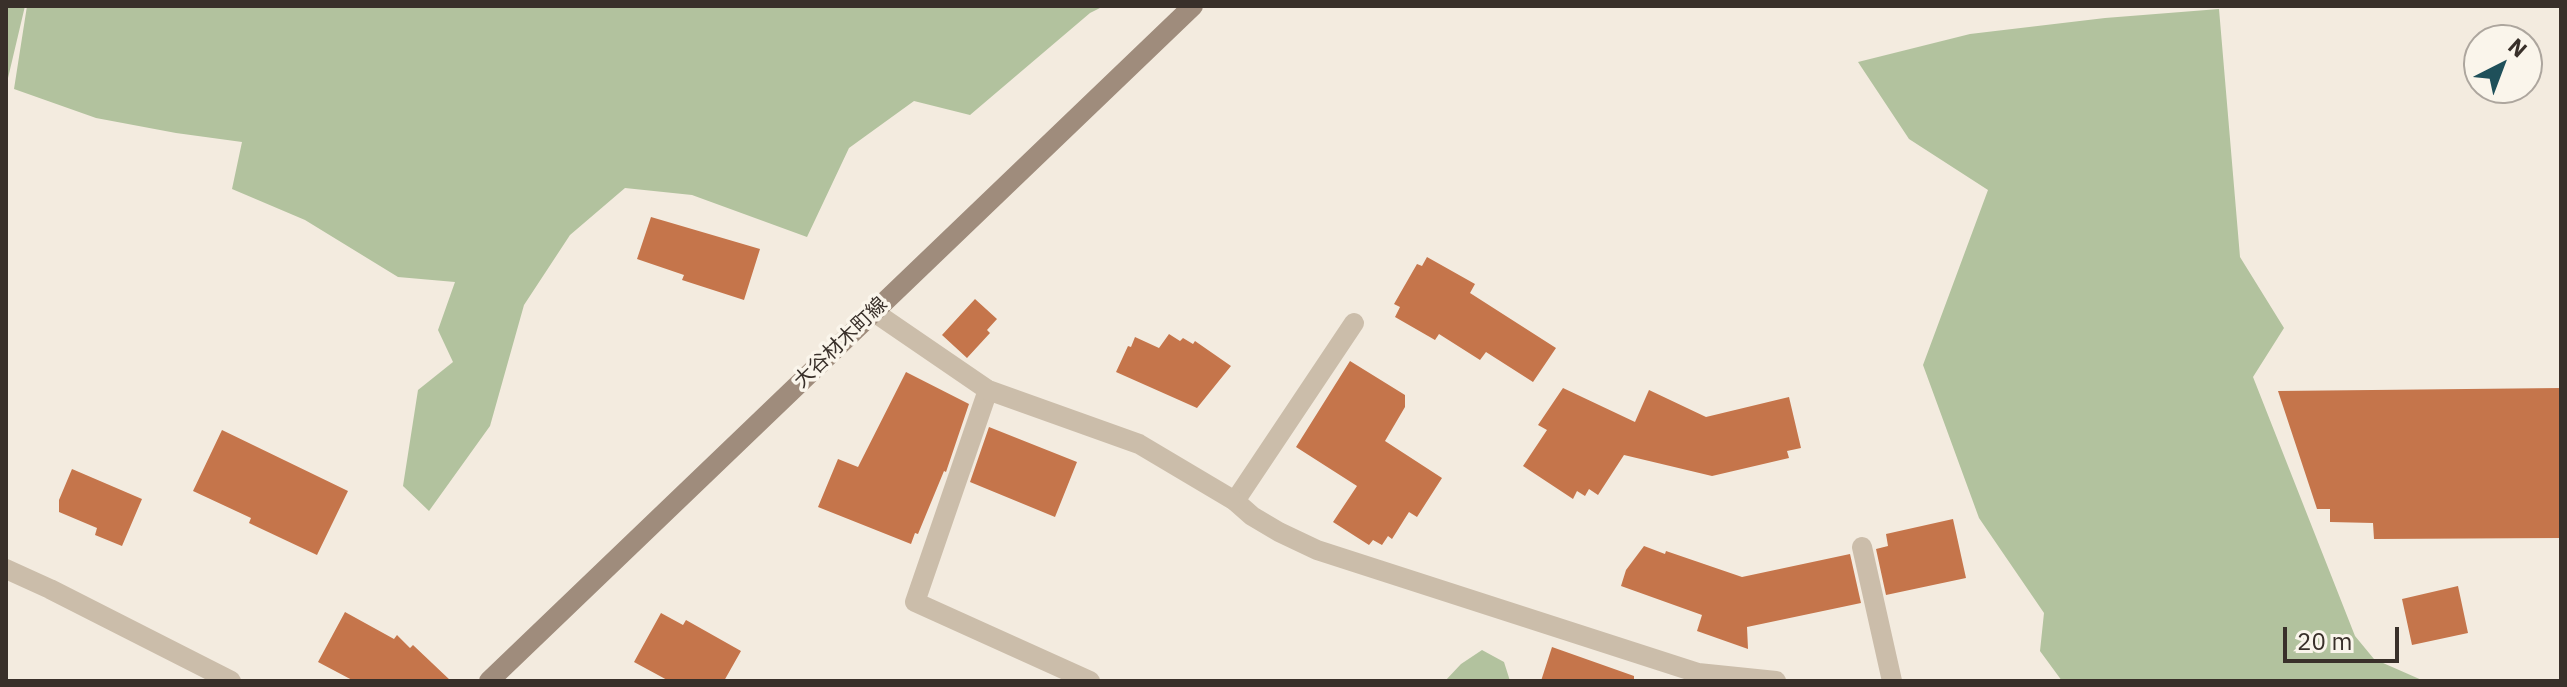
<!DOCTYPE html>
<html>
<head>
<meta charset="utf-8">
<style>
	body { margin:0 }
	#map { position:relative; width:2567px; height:687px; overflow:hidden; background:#f3ebdf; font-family:"IBM Plex Sans",sans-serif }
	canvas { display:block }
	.frame { position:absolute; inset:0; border:8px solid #39302a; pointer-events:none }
	.north { position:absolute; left:2463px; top:24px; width:80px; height:80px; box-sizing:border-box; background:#faf5eb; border:2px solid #ada69e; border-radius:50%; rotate:42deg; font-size:22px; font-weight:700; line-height:32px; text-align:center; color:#39302a }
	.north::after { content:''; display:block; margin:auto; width:28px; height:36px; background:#1f505a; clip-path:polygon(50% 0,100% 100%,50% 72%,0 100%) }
	.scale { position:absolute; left:2283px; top:627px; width:116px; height:36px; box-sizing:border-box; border:4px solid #39302a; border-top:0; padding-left:10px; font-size:24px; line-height:28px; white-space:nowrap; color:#39302a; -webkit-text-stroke:6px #faf5eb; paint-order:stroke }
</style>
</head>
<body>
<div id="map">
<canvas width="2567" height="687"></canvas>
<div class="frame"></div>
<div class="north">N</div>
<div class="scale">20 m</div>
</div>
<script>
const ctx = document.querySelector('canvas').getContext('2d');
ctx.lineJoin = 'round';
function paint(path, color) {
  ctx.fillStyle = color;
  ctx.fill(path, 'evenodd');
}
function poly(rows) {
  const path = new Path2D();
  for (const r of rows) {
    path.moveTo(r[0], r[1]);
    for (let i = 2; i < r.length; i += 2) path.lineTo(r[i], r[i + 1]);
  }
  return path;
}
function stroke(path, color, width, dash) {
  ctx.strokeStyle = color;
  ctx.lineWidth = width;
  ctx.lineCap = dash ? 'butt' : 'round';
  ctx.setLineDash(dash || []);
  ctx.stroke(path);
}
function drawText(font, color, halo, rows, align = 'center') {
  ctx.font = font + ' "IBM Plex Sans","Noto Sans JP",sans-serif';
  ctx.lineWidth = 7;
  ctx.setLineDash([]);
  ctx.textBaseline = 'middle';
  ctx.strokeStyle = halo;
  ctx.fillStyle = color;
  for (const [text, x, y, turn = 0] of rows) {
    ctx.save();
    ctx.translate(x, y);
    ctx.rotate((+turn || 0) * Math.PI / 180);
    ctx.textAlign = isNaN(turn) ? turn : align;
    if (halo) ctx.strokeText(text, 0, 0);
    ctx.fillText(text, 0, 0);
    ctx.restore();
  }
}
const green = poly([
	[6,6,25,6,8,78,6,78],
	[27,6,1104,6,1090,13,970,115,914,101,849,148,807,237,692,195,625,188,570,235,524,305,490,426,429,511,403,486,418,390,453,362,438,330,455,282,398,277,305,220,232,189,242,142,176,133,96,118,14,89],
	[2219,9,2240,257,2284,328,2253,377,2355,636,2374,659,2424,681,2062,681,2040,651,2044,613,1979,518,1923,365,1988,190,1909,139,1858,62,1970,34,2105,18],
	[1482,650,1504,662,1510,681,1445,681,1461,664]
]);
const building = poly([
	[651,217,760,249,744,300,682,280,684,275,637,259],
	[1427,257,1475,284,1470,293,1556,348,1533,382,1486,352,1480,360,1439,334,1435,340,1395,317,1400,307,1394,304,1417,264,1422,266],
	[975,299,997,319,987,330,990,333,967,358,942,335],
	[1169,334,1180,341,1183,338,1193,344,1195,341,1231,366,1197,408,1116,372,1128,346,1131,347,1135,337,1159,348],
	[1350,361,1405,395,1405,407,1385,441,1442,478,1417,517,1409,512,1392,539,1388,536,1382,545,1373,540,1369,545,1333,522,1357,486,1296,447],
	[906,372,969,404,946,472,944,471,918,534,915,533,911,544,818,507,838,459,858,467],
	[1563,388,1635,422,1649,390,1706,417,1789,397,1801,448,1787,451,1789,458,1712,476,1624,455,1598,495,1589,489,1585,496,1577,491,1573,499,1523,466,1547,430,1538,425],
	[2561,388,2561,538,2374,539,2373,523,2330,522,2330,509,2317,509,2278,391],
	[989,427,1077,462,1055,517,970,482],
	[222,430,348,491,317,555,249,523,251,518,193,491],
	[72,469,142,499,122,546,95,535,97,528,59,512,59,500],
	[1953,519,1966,578,1886,595,1876,549,1888,546,1886,534],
	[1644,546,1665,554,1666,551,1742,577,1850,554,1861,603,1747,627,1748,649,1697,631,1702,615,1621,586,1626,570],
	[2458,586,2468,633,2412,645,2402,599],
	[345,612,394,639,397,635,410,648,413,645,451,681,354,681,318,662],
	[661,613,683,625,686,620,741,651,724,681,669,681,634,662],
	[1552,647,1634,676,1634,681,1541,681]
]);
const service = poly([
	[988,390,915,602,1090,681],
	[1235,501,1354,323],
	[1862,547,1892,681]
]);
const minor = poly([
	[874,312,988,390,1139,444,1235,501,1252,516,1279,532,1317,550,1698,673,1776,681],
	[6,569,50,589,231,681]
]);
const secondary = poly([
	[489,681,1193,6]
]);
const streetNames = [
	["大谷材木町線",841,343,-44]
];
paint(green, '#b2c29e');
paint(building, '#c5754b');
stroke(service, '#cbbdaa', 20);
stroke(minor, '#cbbdaa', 20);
stroke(secondary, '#9f8c7c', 20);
drawText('20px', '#39302a', '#faf5eb', streetNames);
</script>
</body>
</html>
